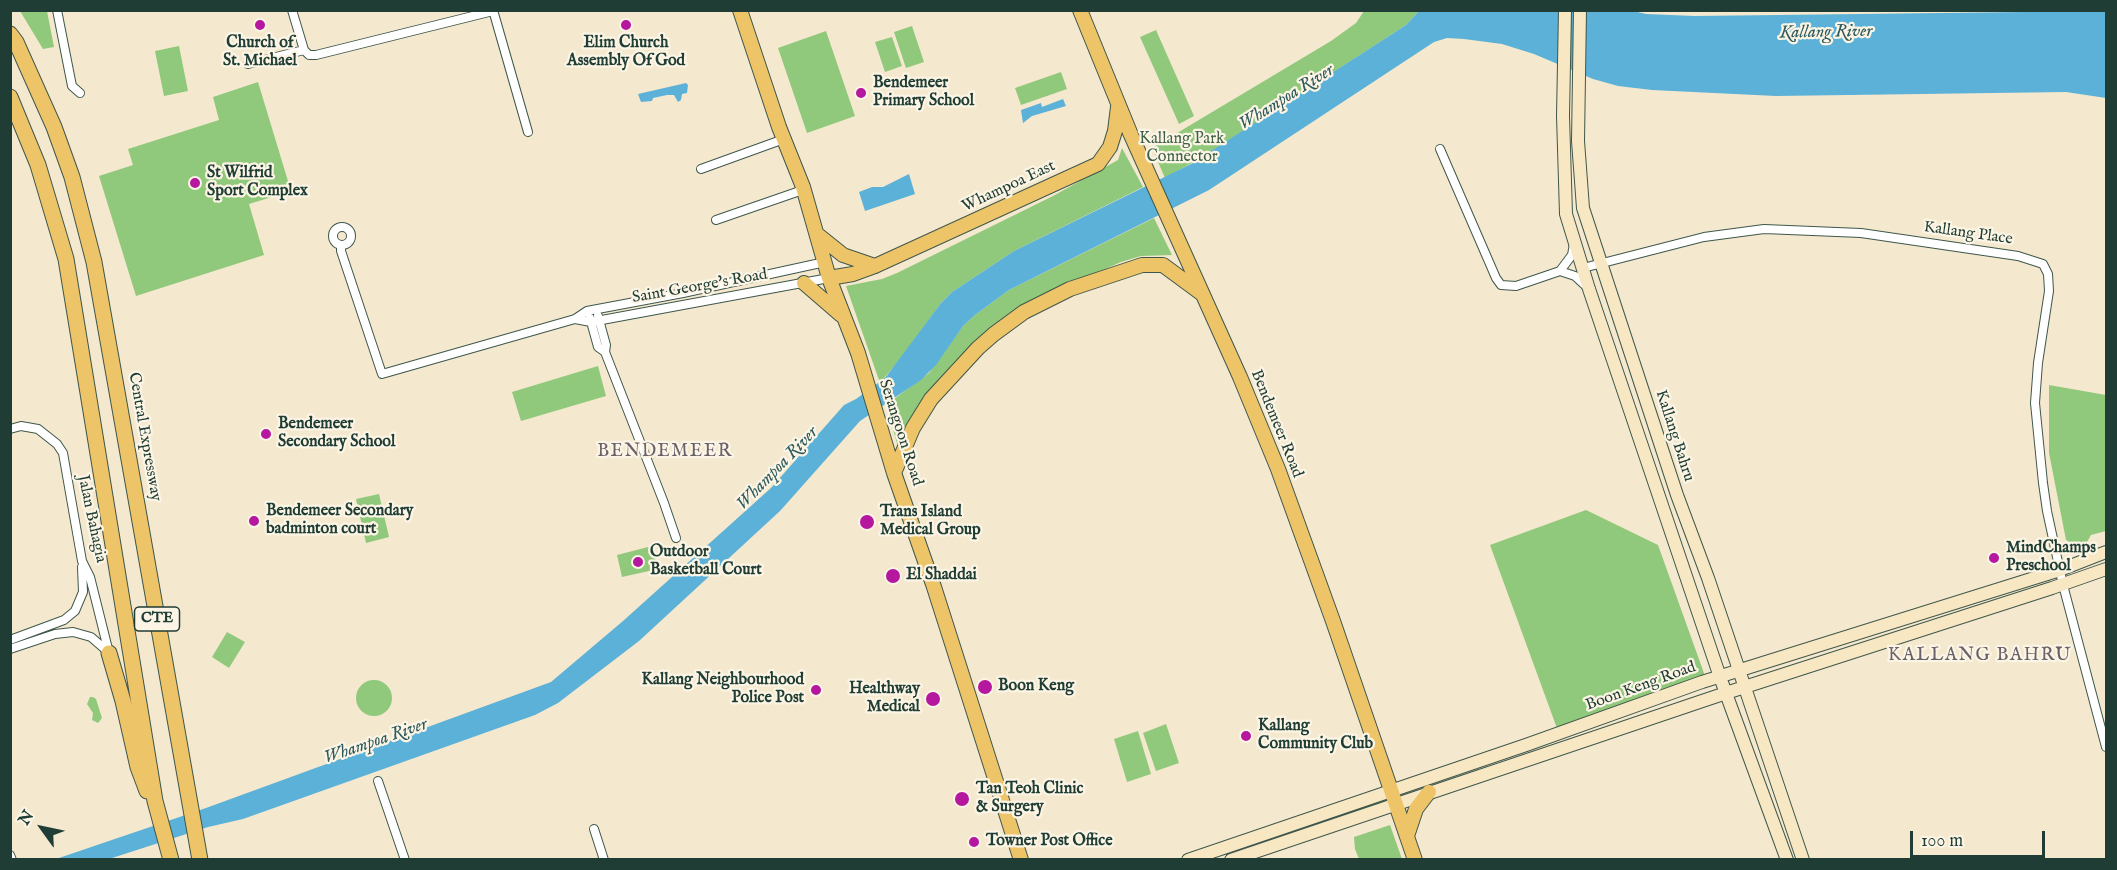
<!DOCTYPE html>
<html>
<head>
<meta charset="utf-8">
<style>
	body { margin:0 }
	#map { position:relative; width:2117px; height:870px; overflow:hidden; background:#f4e8ce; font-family:"IM FELL English",serif }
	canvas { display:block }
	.frame { position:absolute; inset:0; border:12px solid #1f3d34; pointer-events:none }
	.north { position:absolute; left:12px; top:798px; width:60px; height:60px; -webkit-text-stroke:4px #fcf5e5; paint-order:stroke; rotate:303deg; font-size:16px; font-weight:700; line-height:24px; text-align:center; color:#1f3d34 }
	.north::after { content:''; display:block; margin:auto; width:21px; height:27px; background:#1f3d34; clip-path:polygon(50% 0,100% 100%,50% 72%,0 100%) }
	.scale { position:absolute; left:1910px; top:831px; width:135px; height:27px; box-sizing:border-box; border:3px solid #1f3d34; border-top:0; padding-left:8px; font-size:18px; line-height:21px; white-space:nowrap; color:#1f3d34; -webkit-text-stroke:4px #fcf5e5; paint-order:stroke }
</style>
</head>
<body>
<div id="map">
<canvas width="2117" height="870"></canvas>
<div class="frame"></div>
<div class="north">N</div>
<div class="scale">100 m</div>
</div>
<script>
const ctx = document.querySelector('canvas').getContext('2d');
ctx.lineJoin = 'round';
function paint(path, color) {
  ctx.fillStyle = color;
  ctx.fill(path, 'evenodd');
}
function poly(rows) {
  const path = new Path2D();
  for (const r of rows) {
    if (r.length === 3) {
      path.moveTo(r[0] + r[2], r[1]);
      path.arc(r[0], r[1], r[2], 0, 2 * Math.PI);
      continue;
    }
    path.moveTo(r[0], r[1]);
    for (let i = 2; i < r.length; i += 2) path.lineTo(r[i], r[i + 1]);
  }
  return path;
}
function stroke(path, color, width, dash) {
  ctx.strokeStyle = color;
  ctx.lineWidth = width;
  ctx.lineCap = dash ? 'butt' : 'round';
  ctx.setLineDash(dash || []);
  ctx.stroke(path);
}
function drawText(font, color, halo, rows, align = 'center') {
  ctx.font = font + ' "IM FELL English",serif';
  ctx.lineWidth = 4.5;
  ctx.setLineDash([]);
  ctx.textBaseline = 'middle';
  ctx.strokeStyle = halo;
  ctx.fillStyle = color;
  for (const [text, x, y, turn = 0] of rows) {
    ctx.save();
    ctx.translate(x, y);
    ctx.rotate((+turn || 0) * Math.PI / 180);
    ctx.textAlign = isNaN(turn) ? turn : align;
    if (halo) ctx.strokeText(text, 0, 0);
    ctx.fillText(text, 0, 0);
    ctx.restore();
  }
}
const green = poly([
	[20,11,47,11,54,47,43,49],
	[1364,11,1419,11,1406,25,1204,156,1165,178,1152,148,1331,41,1356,23],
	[912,26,924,62,906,68,894,32],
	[1156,30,1194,116,1179,124,1140,37],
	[826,31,855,116,807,133,778,48],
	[892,37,902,66,885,72,875,42],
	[179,46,188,91,164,96,155,51],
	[1061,72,1067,89,1021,105,1015,88],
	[258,82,291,191,249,204,264,255,136,296,99,176,133,165,128,149,219,120,213,97],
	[1122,148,1143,187,1014,251,952,292,941,303,900,359,880,383,846,286,882,279,897,273,1053,196,1118,160],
	[1154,218,1172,255,1141,256,1121,262,1071,284,1001,325,898,447,886,405,929,373,963,326,975,315,1009,290],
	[598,366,606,396,521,421,512,392],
	[2049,385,2106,395,2106,531,2091,535,2083,549,2066,540,2049,453],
	[379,494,389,537,366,543,356,499],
	[1586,510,1658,545,1705,676,1558,731,1490,545],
	[652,546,658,569,622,577,617,555],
	[227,632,245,642,229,668,212,657],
	[374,698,18],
	[90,697,93,697,96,699,102,718,98,723,92,720,93,713,87,704],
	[1166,724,1179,763,1156,771,1143,733],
	[1138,731,1151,774,1127,782,1114,739],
	[1390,825,1402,859,1359,859,1355,849,1354,837]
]);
const water = poly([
	[1629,10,1646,14,1695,16,2106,11,2106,98,2066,92,1776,96,1652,90,1618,86,1593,79,1534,54,1502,44,1464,39,1447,38,1434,42,1209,190,1009,290,975,315,963,326,936,365,921,380,860,421,780,511,639,641,558,703,535,715,243,819,208,827,109,859,53,860,206,808,551,682,623,621,771,488,844,405,856,399,885,378,941,303,952,292,1014,251,1191,164,1406,25,1419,11],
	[686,83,688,85,687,93,682,94,681,100,678,102,674,95,667,95,653,98,652,101,641,102,638,94],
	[1063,99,1066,106,1032,116,1023,123,1021,110,1041,103,1042,107],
	[909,174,915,194,865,211,859,192,872,187,883,187]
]);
const minor = poly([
	[57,10,72,86,80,93],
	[292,10,304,50,309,55,316,55,493,11],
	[493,10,528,132],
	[248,64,304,50],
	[1440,149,1496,278,1501,285,1516,286,1560,271,1572,255,1574,244],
	[701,169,784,139],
	[716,220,797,192,803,187],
	[342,236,9],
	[341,245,341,251,382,374,575,319,587,311,683,293,825,262],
	[1583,268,1704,237,1764,229,1861,233,2018,256,2043,264,2048,274,2049,291,2038,363,2035,403,2043,483,2047,511,2063,585,2106,747],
	[1560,271,1575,276,1587,287],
	[598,316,606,345,605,352,664,503,676,538],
	[590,318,598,347,605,352],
	[575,319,591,322,829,278],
	[10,429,21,426,38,429,57,444,63,453,82,561,90,577,109,653],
	[10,640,64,620,75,611,83,592,82,567],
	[10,649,55,634,73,632,91,637,106,650],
	[378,781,405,860],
	[594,829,604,860],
	[10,855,12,860]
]);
const secondary = poly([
	[1565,10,1563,116,1566,214,1589,289,1720,677,1787,860],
	[1580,10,1578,141,1583,208,1677,495,1708,578,1803,860],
	[1188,860,1526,745,1702,682,2060,570,2106,552],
	[1231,860,1726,693,2052,588,2106,569]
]);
const primary = poly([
	[740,10,779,127,803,187,829,278,858,353,894,473,934,587,1021,860],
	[1080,10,1131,135,1240,377,1278,469,1333,621,1415,860],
	[818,235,843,255,875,266],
	[829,278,853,274,875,266,1098,164,1110,147,1115,131,1118,107],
	[804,283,841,315],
	[894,473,913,428,931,399,978,348,994,334,1024,312,1070,289,1142,265,1163,265,1201,293],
	[1407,836,1416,809,1429,792]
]);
const motorway = poly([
	[10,34,16,42,54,127,72,177,94,262,200,860],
	[10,97,38,165,66,259,155,801,171,860],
	[109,653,123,701,138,767,147,791]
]);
const markers = [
	[260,25,6,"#b5179e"],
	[626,25,6,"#b5179e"],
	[861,93,6,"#b5179e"],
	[195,183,6,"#b5179e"],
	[266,434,6,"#b5179e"],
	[254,521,6,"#b5179e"],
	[867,522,8,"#b5179e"],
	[1994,558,6,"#b5179e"],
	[638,562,6,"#b5179e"],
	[893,576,8,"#b5179e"],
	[985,687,8,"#b5179e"],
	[816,690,6,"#b5179e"],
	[933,699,8,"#b5179e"],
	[1246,736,6,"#b5179e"],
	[962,799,8,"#b5179e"],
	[974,842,6,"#b5179e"]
];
const shields = [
	[157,619,45]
];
const shieldNames = [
	["CTE",157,619]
];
const poiNames = [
	["Church of",260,44,"center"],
	["St. Michael",260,62,"center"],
	["Elim Church",626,44,"center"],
	["Assembly Of God",626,62,"center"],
	["Bendemeer",873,84],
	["Primary School",873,102],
	["St Wilfrid",207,174],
	["Sport Complex",207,192],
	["Bendemeer",278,425],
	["Secondary School",278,443],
	["Bendemeer Secondary",266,512],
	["badminton court",266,530],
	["Trans Island",880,513],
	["Medical Group",880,531],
	["MindChamps",2006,549],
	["Preschool",2006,567],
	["Outdoor",650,553],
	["Basketball Court",650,571],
	["El Shaddai",906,576],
	["Kallang Neighbourhood",804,681,"right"],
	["Police Post",804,699,"right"],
	["Boon Keng",998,687],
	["Healthway",920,690,"right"],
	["Medical",920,708,"right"],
	["Kallang",1258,727],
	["Community Club",1258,745],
	["Tan Teoh Clinic",976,790],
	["& Surgery",976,808],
	["Towner Post Office",986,842]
];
const parkNames = [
	["Kallang Park",1182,140],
	["Connector",1182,158]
];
const streetNames = [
	["Whampoa East",1009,187,-25],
	["Kallang Place",1968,234,8],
	["Saint George's Road",700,287,-10],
	["Bendemeer Road",1276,424,68],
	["Serangoon Road",900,433,72],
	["Kallang Bahru",1674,436,72],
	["Central Expressway",144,437,80],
	["Jalan Bahagia",91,519,78],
	["Boon Keng Road",1641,687,-20]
];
const waterNames = [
	["Kallang River",1826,33,-1],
	["Whampoa River",1287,98,-32],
	["Whampoa River",778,469,-46],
	["Whampoa River",376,742,-19]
];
const neighbourhoodNames = [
	["BENDEMEER",665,452],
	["KALLANG BAHRU",1980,656]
];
paint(green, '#91c97c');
paint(water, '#5cb1d8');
stroke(minor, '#3f574b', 10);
stroke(secondary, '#3f574b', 14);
stroke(primary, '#3f574b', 16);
stroke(motorway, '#3f574b', 17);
stroke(minor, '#fff', 8);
stroke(secondary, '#f8e7c3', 12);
stroke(primary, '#eec469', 14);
stroke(motorway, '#eec469', 15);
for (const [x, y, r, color] of markers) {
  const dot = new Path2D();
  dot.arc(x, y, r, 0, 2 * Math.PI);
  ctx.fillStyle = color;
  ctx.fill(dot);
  stroke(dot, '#fcf5e5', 2);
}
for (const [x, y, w] of shields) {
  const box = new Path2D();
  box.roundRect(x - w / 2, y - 12, w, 24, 4.5);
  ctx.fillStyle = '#fcf5e5';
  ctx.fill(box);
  stroke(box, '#1f3d34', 1.5);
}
drawText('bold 15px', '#1f3d34', null, shieldNames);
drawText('bold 16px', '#1f3d34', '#fcf5e5', poiNames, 'left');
drawText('16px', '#3c6046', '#fcf5e5', parkNames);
drawText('16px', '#1f3d34', '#fcf5e5', streetNames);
drawText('italic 18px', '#2e5a5d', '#fcf5e5', waterNames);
ctx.letterSpacing = '1.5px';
drawText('18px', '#696169', '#fcf5e5', neighbourhoodNames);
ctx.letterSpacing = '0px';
</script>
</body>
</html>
